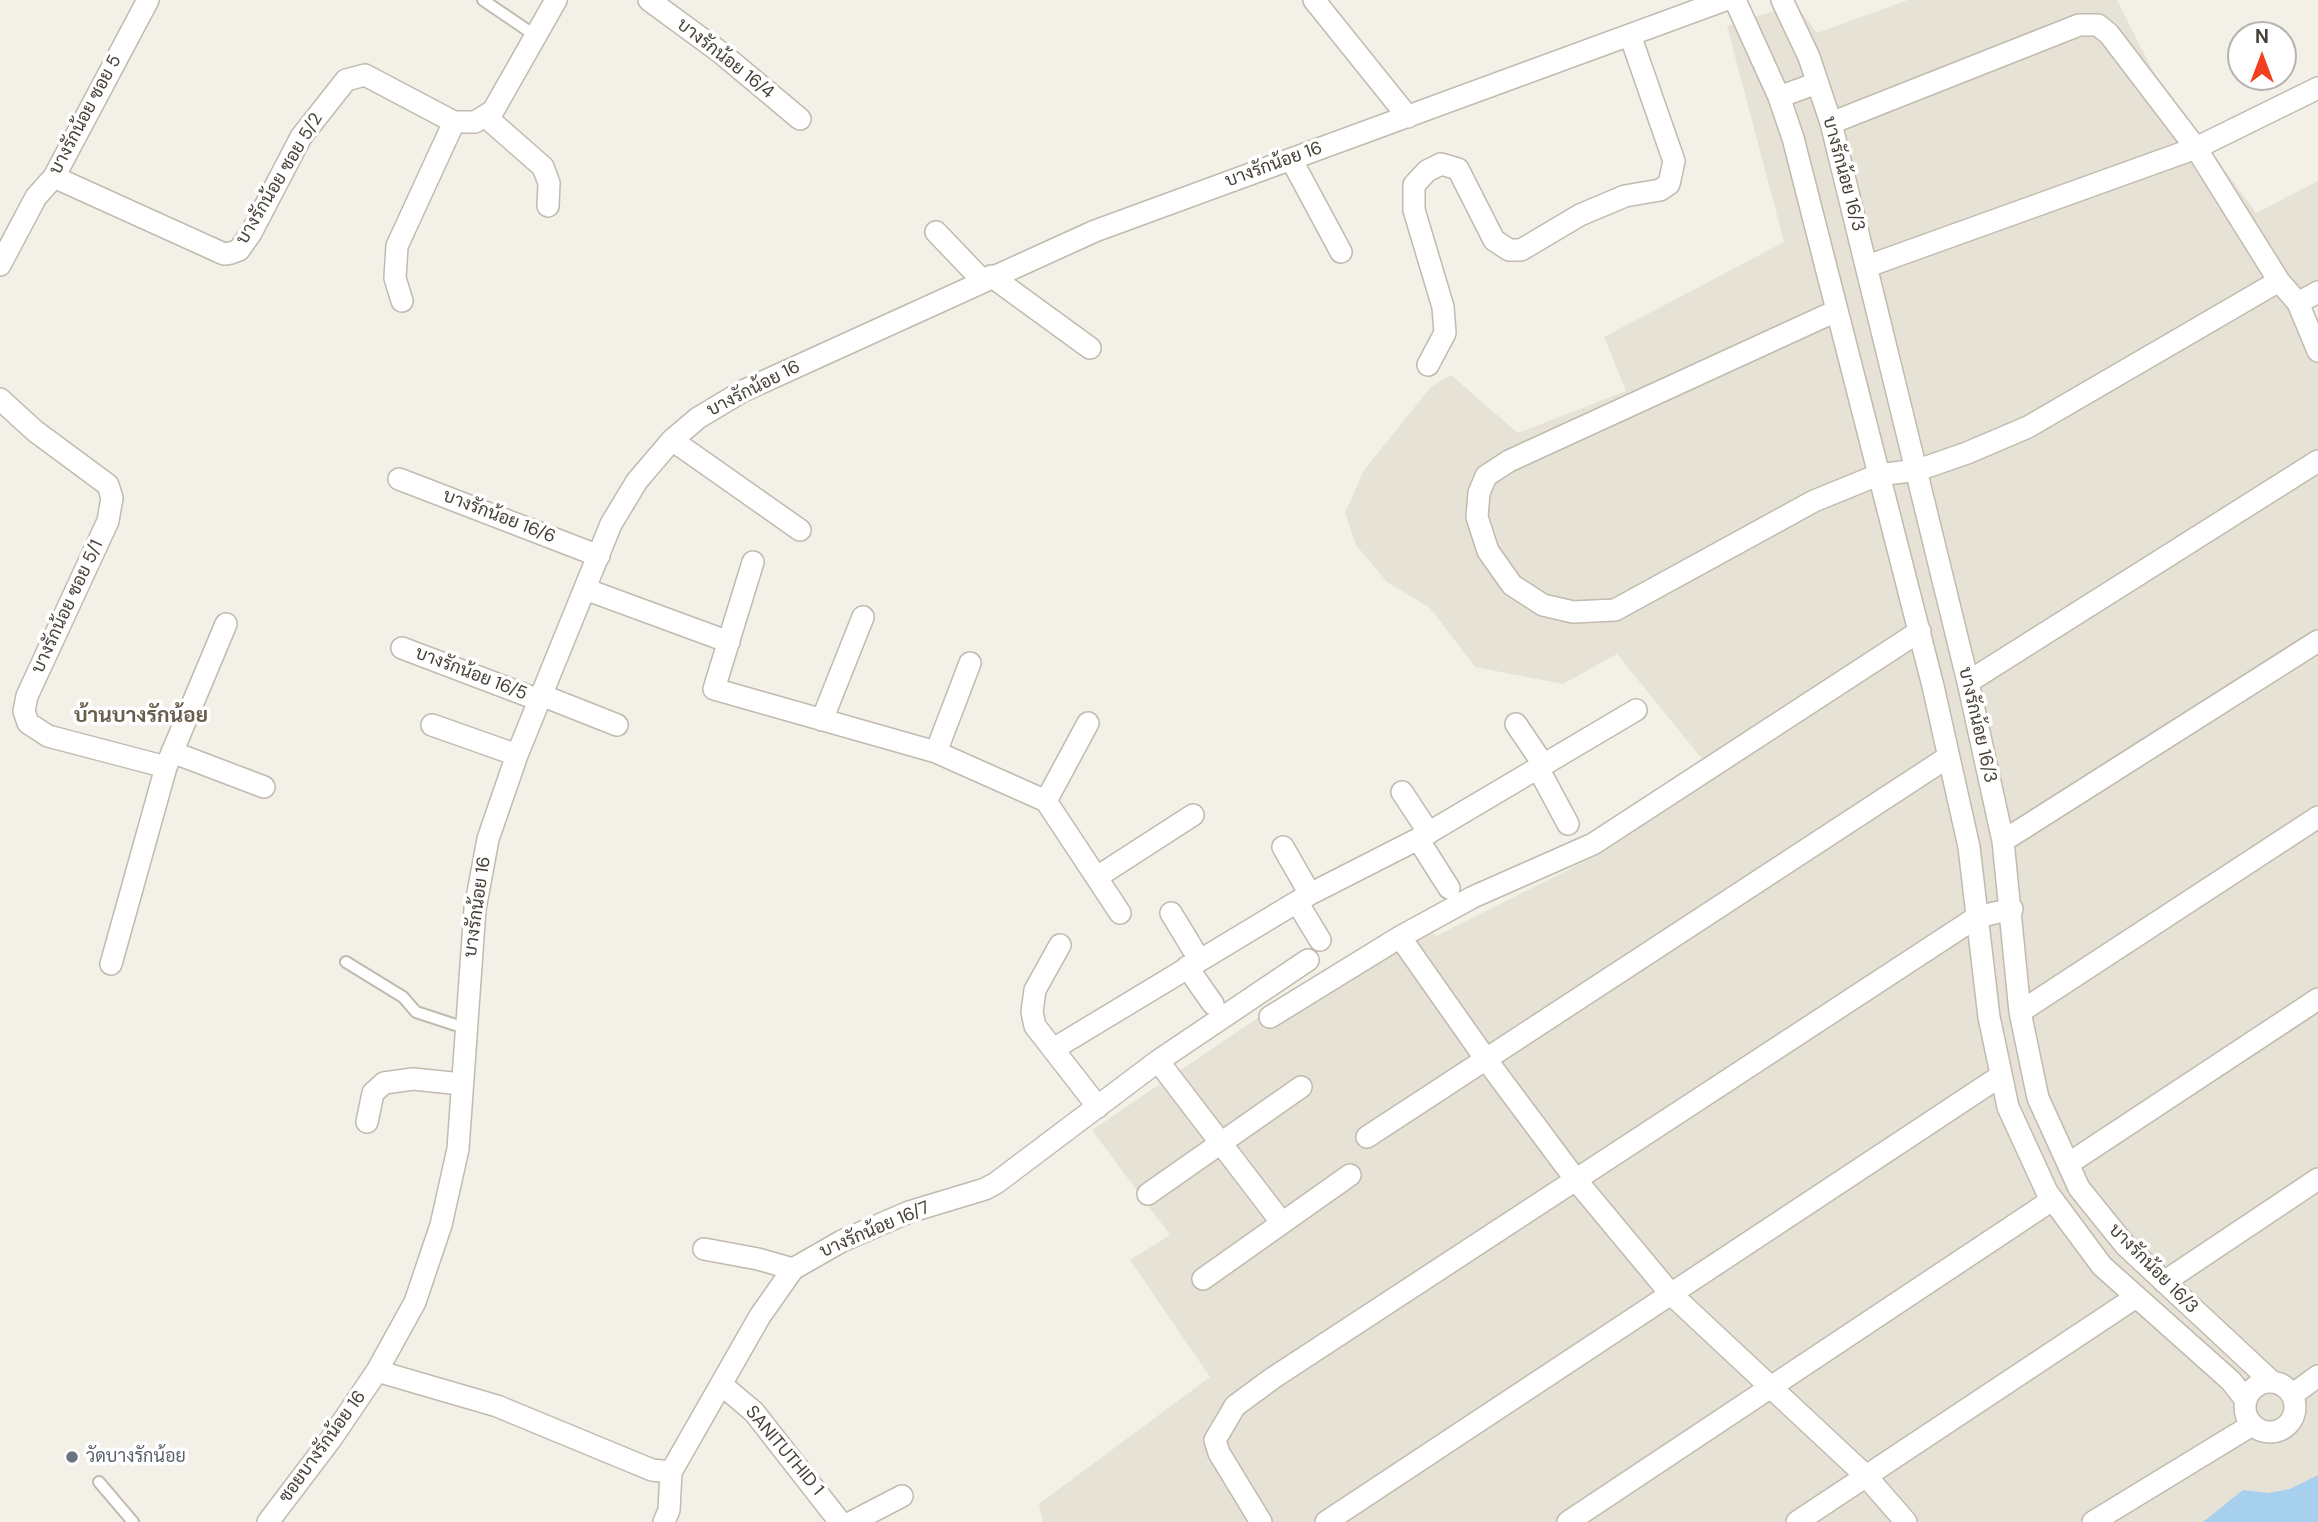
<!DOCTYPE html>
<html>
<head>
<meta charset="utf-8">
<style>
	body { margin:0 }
	#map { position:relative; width:2318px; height:1522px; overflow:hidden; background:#f3f0e8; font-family:"DM Sans",sans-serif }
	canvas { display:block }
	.north { position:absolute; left:2227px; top:21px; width:70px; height:70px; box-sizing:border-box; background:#fff; border:2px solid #b5b3af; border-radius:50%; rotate:0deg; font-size:19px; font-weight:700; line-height:28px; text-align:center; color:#464037 }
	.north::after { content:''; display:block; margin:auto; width:24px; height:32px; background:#f23f1f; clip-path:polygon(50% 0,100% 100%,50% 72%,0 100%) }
</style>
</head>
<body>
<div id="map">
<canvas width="2318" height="1522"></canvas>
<div class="north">N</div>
</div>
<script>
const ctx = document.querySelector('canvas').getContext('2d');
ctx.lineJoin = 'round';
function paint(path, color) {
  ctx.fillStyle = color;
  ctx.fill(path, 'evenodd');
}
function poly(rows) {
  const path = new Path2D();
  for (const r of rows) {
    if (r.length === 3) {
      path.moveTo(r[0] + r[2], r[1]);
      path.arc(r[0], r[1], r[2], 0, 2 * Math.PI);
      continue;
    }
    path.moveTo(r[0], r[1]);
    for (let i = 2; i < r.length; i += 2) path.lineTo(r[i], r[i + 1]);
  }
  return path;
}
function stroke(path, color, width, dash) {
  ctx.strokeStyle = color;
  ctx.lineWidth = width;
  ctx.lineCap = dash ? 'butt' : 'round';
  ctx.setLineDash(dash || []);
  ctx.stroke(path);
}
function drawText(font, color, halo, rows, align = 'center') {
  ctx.font = font + ' "DM Sans",Sarabun,sans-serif';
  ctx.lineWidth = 7;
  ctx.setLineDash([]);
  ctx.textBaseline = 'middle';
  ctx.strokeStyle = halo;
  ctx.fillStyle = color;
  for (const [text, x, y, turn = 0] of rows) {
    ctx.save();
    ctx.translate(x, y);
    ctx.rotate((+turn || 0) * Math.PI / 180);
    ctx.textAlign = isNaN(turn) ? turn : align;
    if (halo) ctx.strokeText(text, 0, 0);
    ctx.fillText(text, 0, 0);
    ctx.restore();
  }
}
const residential = poly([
	[1908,0,2117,0,2153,71,2256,213,2318,181,2318,302,2310,306,2318,325,2318,1522,1043,1522,1039,1504,1210,1377,1130,1260,1170,1235,1092,1130,1293,994,1415,918,1436,936,1600,854,1715,775,1617,654,1563,684,1475,667,1430,608,1387,582,1356,545,1345,513,1364,470,1431,387,1451,375,1518,433,1626,391,1604,337,1784,242,1727,26,1795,4,1817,33]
]);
const water = poly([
	[2318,1475,2318,1522,2203,1522,2243,1490,2268,1493,2290,1489]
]);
const service = poly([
	[483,0,536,36],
	[346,962,403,997,416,1012,465,1028],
	[99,1482,133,1522]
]);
const minor = poly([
	[649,0,720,52,800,119],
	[1314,0,1408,117],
	[1735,0,1779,97,1793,138,1933,686,1969,847,1989,1017,2008,1107,2047,1192,2102,1266,2231,1381,2245,1399],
	[1782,0,1809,57,1831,123,1968,682,2003,841,2020,1012,2038,1098,2079,1188,2125,1245,2272,1382],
	[1779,97,1817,83],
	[485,116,543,167,549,183,548,206],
	[1831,123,2079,25,2098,25,2109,34,2196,148,2279,281,2298,303,2318,351],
	[1291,159,1341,252],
	[54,177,224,254,231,253,239,250,251,233,301,137,346,80,365,75,454,122,475,122,493,111,556,0],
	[936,232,982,280],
	[0,265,36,197,54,177,148,0],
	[1868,266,2196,148,2318,88],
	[991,276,1090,348],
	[402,301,395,278,397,246,454,122],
	[2298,303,2318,292],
	[1836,311,1509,461,1486,476,1479,493,1477,517,1488,551,1512,585,1543,605,1573,612,1615,610,1814,501,1878,475,1918,470,1967,453,2028,427,2279,281],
	[1428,365,1445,333,1443,307,1414,210,1414,185,1427,171,1441,164,1458,169,1494,240,1509,250,1521,250,1580,215,1625,196,1660,190,1669,184,1674,161,1630,35],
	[0,399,35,431,108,485,112,498,108,521,27,696,24,711,28,723,48,736,166,767],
	[672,440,800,530],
	[399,479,599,556],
	[753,562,714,689,936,752,1046,801,1120,913],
	[585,589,729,642],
	[402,648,539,700],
	[1968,682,2318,461],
	[541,695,617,725],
	[822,720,863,617],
	[1516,724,1543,764],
	[432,725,517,755],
	[172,752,264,787],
	[936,752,970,663],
	[1538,768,1568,824],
	[1402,792,1429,833],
	[1046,801,1088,723],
	[1418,839,1449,888],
	[2003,841,2318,641],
	[1283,847,1310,894],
	[1097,877,1193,815],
	[1297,902,1320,940],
	[1171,913,1199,959],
	[1400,937,1485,1058,1576,1180,1670,1293,1866,1476,1906,1522],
	[1060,945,1035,990,1032,1012,1035,1026,1098,1107],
	[111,964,166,767,226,624],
	[1187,967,1213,1004],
	[2020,1012,2318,817],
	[1270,1017,1400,937,1473,897,1593,844,1920,631],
	[1055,1048,1310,894,1418,839,1636,710],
	[1158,1061,1282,1223],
	[367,1122,373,1093,384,1083,413,1079,462,1084],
	[1367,1137,1948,757],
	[2068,1164,2318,999],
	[1148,1194,1301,1087],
	[704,1249,758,1259,793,1269],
	[1203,1279,1350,1175],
	[2164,1282,2318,1179],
	[377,1371,497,1406,652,1470,671,1472,760,1316,793,1269,842,1241,909,1212,985,1189,996,1183,1158,1061,1308,960],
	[2270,1407,25],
	[722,1385,754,1412,840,1522],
	[2292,1395,2318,1376],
	[268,1522,331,1439,377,1371,415,1302,441,1225,458,1149,475,909,488,839,517,755,611,524,637,481,672,440,698,418,743,391,1095,231,1725,0],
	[664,1522,669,1510,671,1472],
	[852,1522,902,1496],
	[1261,1522,1219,1453,1215,1440,1235,1406,1273,1378,1977,917,2012,909],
	[1326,1522,1999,1077],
	[1568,1522,2052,1200],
	[1797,1522,2136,1297],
	[2093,1522,2252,1425]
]);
const markers = [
	[72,1457,7,"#6b7280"]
];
const streetNames = [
	["บางรักน้อย 16/4",725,59,38],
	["บางรักน้อย ซอย 5",86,115,-62],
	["บางรักน้อย 16",1274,165,-20],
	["บางรักน้อย 16/3",1843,174,75],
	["บางรักน้อย ซอย 5/2",280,179,-59],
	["บางรักน้อย 16",754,389,-27],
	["บางรักน้อย 16/6",499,517,21],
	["บางรักน้อย ซอย 5/1",68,607,-65],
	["บางรักน้อย 16/5",471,674,21],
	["บางรักน้อย 16/3",1977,725,77],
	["บางรักน้อย 16",478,907,-82],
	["บางรักน้อย 16/7",875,1230,-23],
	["บางรักน้อย 16/3",2153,1269,45],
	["ซอยบางรักน้อย 16",323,1447,-54],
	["SANITUTHID 1",784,1451,50]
];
const worshipNames = [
	["วัดบางรักน้อย",86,1457]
];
const quarterNames = [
	["บ้านบางรักน้อย",141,716]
];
paint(residential, '#e7e2d6');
paint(water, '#a6d0ee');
stroke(service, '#c1baae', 14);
stroke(minor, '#c1baae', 24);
stroke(service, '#fff', 10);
stroke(minor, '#fff', 21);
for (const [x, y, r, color] of markers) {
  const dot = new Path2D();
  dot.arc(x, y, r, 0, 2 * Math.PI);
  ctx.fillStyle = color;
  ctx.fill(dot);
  stroke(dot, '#fff', 2.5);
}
drawText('18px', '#464037', '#fff', streetNames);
drawText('18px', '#5b616d', '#fff', worshipNames, 'left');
drawText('bold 21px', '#695e4e', '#fff', quarterNames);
</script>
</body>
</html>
